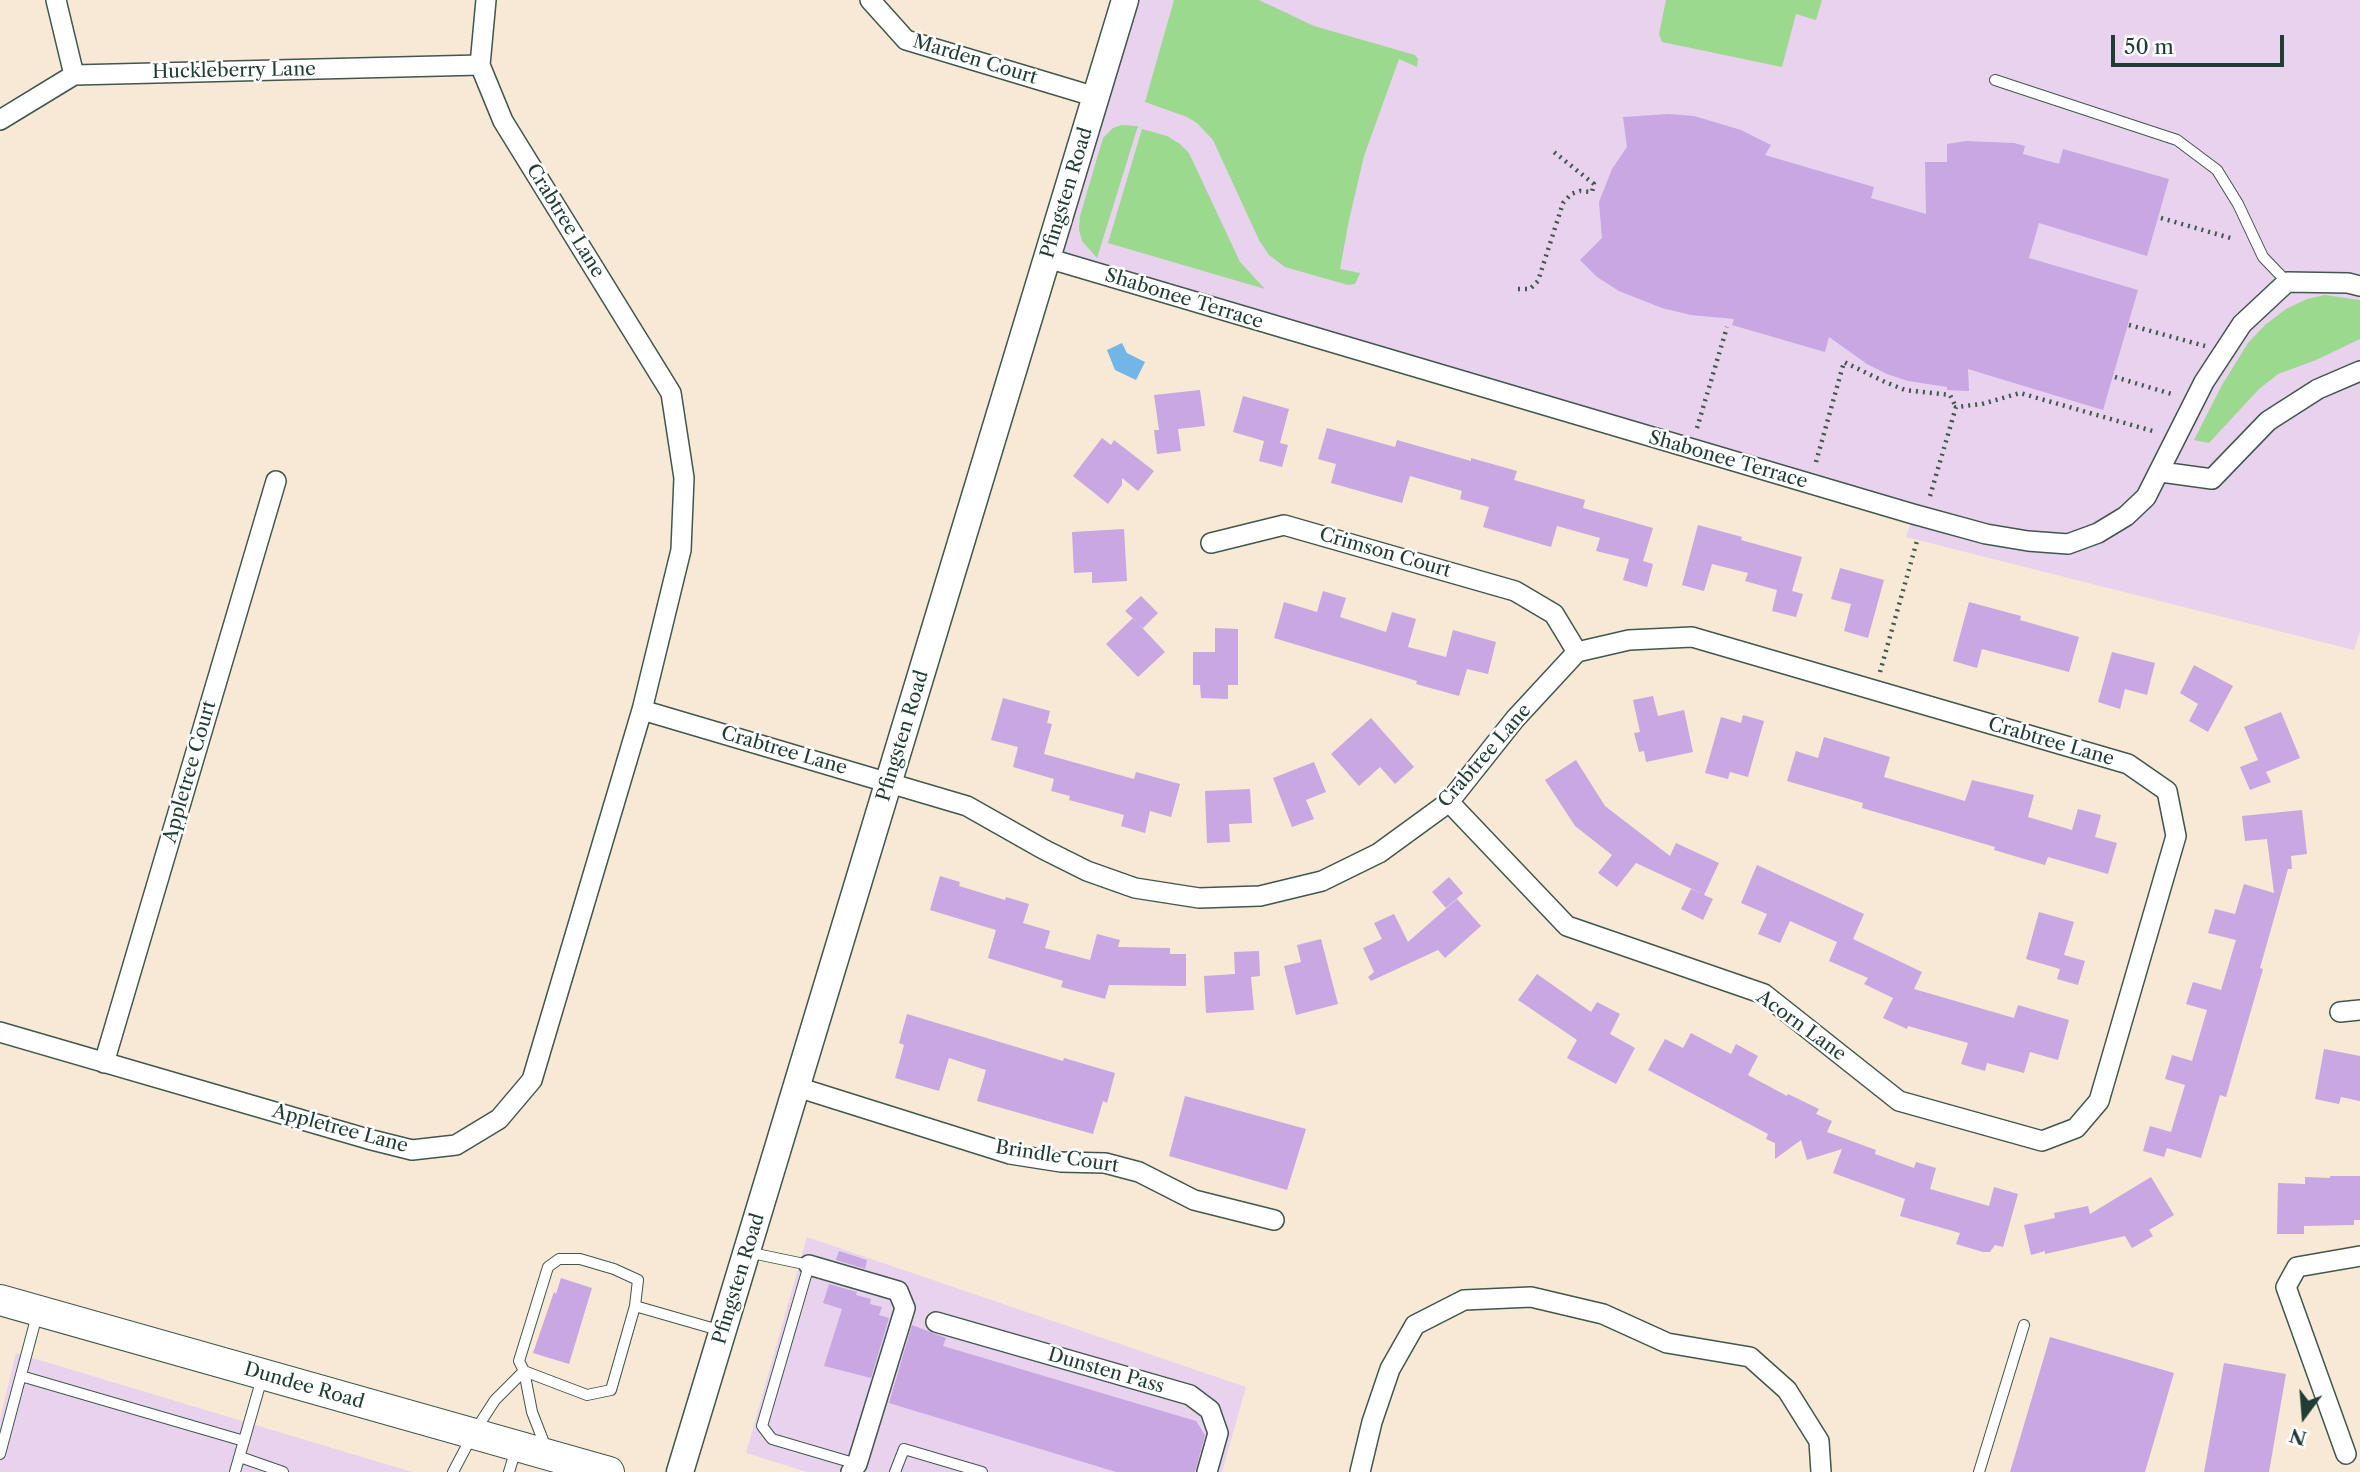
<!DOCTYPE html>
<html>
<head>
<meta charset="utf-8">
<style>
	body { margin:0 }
	#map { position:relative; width:2360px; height:1472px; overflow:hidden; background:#f7e9d5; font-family:"Libre Caslon Text",serif }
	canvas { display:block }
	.north { position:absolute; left:2269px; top:1381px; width:70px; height:70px; -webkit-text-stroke:5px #fff; paint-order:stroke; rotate:196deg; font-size:19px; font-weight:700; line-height:28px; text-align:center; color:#1f3d34 }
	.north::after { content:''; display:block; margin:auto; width:24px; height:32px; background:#1f3d34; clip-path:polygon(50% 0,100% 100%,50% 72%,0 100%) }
	.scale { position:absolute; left:2111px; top:35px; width:173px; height:32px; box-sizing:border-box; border:4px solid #1f3d34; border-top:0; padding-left:9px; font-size:21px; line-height:24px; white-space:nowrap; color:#1f3d34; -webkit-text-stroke:5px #fff; paint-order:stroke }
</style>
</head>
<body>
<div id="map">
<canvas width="2360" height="1472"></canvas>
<div class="north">N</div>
<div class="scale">50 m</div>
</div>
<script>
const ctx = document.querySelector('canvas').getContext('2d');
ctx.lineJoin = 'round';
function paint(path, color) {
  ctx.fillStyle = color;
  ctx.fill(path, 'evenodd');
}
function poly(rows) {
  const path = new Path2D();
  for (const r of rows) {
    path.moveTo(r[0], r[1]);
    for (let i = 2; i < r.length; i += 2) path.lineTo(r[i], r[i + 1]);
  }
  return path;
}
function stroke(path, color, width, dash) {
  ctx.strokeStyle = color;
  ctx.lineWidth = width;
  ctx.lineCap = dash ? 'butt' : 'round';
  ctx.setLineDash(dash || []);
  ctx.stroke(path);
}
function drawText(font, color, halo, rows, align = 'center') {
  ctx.font = font + ' "Libre Caslon Text",serif';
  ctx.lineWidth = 5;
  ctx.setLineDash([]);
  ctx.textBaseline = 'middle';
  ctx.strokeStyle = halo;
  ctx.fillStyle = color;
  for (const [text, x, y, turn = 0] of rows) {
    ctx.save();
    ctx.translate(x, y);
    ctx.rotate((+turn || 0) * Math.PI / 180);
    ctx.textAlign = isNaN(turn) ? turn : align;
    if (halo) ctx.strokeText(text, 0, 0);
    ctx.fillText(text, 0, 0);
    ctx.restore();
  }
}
const built = poly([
	[1125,0,2360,0,2360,631,2354,650,1906,537,1913,515,1047,258],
	[807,1237,1246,1387,1222,1472,807,1472,746,1453],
	[16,1353,412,1472,0,1472,0,1419]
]);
const green = poly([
	[1174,0,1259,0,1314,26,1415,55,1418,59,1417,67,1399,59,1364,156,1349,220,1340,269,1360,273,1355,284,1348,285,1285,267,1269,255,1259,240,1213,140,1197,123,1187,117,1145,102],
	[1666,0,1822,0,1816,20,1796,14,1782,67,1662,42,1659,34],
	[1121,125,1138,126,1097,258,1082,241,1079,230,1080,216,1103,138,1113,128],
	[1142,129,1167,136,1180,144,1189,153,1240,262,1265,289,1108,243],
	[2325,295,2360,300,2360,339,2316,360,2278,374,2259,389,2209,443,2194,440,2222,385,2248,343,2265,325,2286,309,2307,299]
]);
const water = poly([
	[1122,343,1127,353,1145,362,1136,380,1115,370,1107,350]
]);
const building = poly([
	[1669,114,1694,116,1741,130,1771,145,1765,155,1874,187,1871,198,1926,214,1925,162,1947,162,1947,144,1966,141,2014,143,2025,146,2023,154,2059,164,2063,149,2169,179,2147,256,2039,223,2029,258,2138,290,2103,410,1968,369,1969,391,1947,390,1947,387,1908,381,1887,374,1867,364,1829,337,1825,352,1732,325,1734,319,1691,315,1662,308,1619,291,1597,277,1580,260,1602,238,1599,202,1612,169,1627,147,1623,117],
	[1200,390,1205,426,1178,429,1181,451,1157,454,1154,430,1159,430,1154,395],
	[1243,396,1289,409,1280,443,1288,445,1282,467,1259,461,1264,441,1233,432],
	[1327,428,1395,447,1397,440,1471,461,1471,458,1517,471,1514,480,1585,500,1583,508,1653,528,1643,561,1653,564,1647,587,1623,580,1629,559,1596,551,1600,538,1557,526,1551,547,1483,527,1489,507,1460,499,1462,491,1410,476,1402,503,1331,483,1336,464,1318,459],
	[1102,438,1111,445,1114,440,1154,471,1138,491,1122,478,1122,485,1108,504,1073,476],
	[1698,525,1742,537,1741,540,1802,557,1792,591,1803,594,1796,617,1772,611,1777,590,1745,581,1748,573,1712,564,1704,591,1682,585],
	[1124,529,1127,581,1092,583,1092,572,1074,573,1072,532],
	[1840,568,1884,580,1868,638,1844,631,1851,604,1831,599],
	[1323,591,1346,598,1340,617,1386,632,1392,612,1416,619,1408,647,1446,657,1453,630,1496,642,1488,674,1467,669,1459,696,1416,684,1417,681,1274,638,1284,602,1317,612],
	[1141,596,1158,613,1143,628,1125,611],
	[1969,602,2021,616,2020,620,2079,637,2069,672,1982,649,1977,668,1953,661],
	[1133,618,1165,652,1138,677,1106,644],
	[1215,628,1238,629,1238,685,1228,685,1228,699,1201,698,1200,685,1193,685,1193,652,1215,652],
	[2112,652,2155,663,2147,695,2125,689,2120,709,2098,702],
	[2194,665,2233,686,2208,732,2189,721,2198,704,2180,693],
	[1653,696,1658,716,1684,710,1693,752,1646,762,1644,751,1639,752,1634,733,1640,732,1633,700],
	[1003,698,1050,711,1047,723,1052,724,1044,754,1134,779,1136,772,1180,784,1171,817,1150,811,1145,833,1121,826,1124,815,1069,800,1070,796,1051,791,1054,779,1013,767,1018,747,991,740],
	[2281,712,2300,758,2266,772,2271,782,2250,790,2240,767,2258,760,2244,727],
	[1743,715,1764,721,1748,777,1730,772,1728,779,1705,773,1721,717,1741,723],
	[1371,718,1414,767,1395,784,1380,767,1359,786,1331,754],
	[1824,737,1890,757,1884,777,1965,801,1972,780,2034,795,2028,817,2072,830,2078,809,2101,815,2095,837,2117,843,2108,874,2048,857,2045,865,1994,850,1995,847,1862,808,1863,803,1787,781,1796,751,1818,758],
	[1576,760,1605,806,1670,856,1676,843,1719,863,1704,895,1713,899,1703,920,1681,909,1691,889,1703,894,1636,863,1617,887,1598,873,1612,855,1575,826,1545,780],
	[1314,762,1326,792,1306,800,1314,819,1292,827,1273,778],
	[1250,789,1252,823,1229,824,1230,842,1207,843,1205,791],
	[2302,810,2307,854,2291,856,2292,869,2288,869,2260,968,2263,969,2241,1045,2226,1097,2220,1095,2201,1158,2167,1148,2164,1157,2143,1151,2150,1126,2171,1132,2185,1085,2165,1079,2172,1055,2192,1061,2207,1010,2186,1004,2193,982,2221,990,2236,940,2208,933,2215,909,2235,914,2244,884,2274,893,2267,839,2245,841,2242,816],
	[1757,865,1864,914,1853,939,1922,972,1914,989,2014,1018,2018,1005,2069,1020,2058,1060,2030,1052,2024,1073,1987,1063,1985,1071,1961,1064,1968,1043,1908,1026,1907,1029,1883,1018,1893,998,1864,984,1868,978,1829,961,1837,942,1790,921,1780,943,1758,934,1767,914,1741,903],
	[940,876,960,882,959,886,1005,900,1006,897,1029,904,1023,923,1050,931,1045,948,1090,960,1097,934,1120,940,1118,947,1170,948,1170,954,1186,954,1186,986,1109,985,1105,999,1061,987,1063,981,988,958,996,930,930,910],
	[1449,877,1463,893,1446,908,1432,892],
	[1457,899,1481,926,1445,958,1438,950,1371,981,1368,977,1374,972,1363,948,1382,939,1374,923,1394,914,1408,942],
	[2039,912,2074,922,2064,955,2085,961,2078,985,2057,979,2060,969,2026,959],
	[1321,939,1338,1004,1296,1015,1284,966,1301,962,1297,945],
	[1259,951,1260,976,1251,977,1254,1010,1206,1013,1204,976,1235,974,1234,952],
	[1537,974,1591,1012,1597,1002,1620,1014,1610,1034,1635,1048,1616,1084,1567,1058,1577,1040,1518,1000],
	[907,1014,1063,1061,1064,1058,1115,1073,1107,1103,1103,1101,1093,1134,977,1101,986,1070,949,1058,939,1091,895,1078,904,1045,899,1043],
	[1691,1033,1731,1054,1736,1044,1758,1056,1748,1075,1787,1096,1788,1094,1819,1109,1816,1114,1832,1121,1827,1132,1876,1150,1875,1154,1914,1168,1916,1162,1936,1168,1930,1189,1989,1206,1994,1187,2018,1194,2003,1247,1995,1245,1990,1252,1983,1252,1956,1244,1960,1233,1900,1216,1905,1199,1833,1173,1842,1149,1807,1160,1801,1140,1775,1159,1775,1143,1766,1139,1768,1134,1648,1070,1665,1039,1683,1048],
	[2324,1049,2360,1056,2360,1101,2341,1097,2339,1104,2315,1099],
	[1185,1096,1306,1129,1287,1190,1169,1156],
	[2330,1176,2360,1176,2360,1220,2354,1220,2354,1225,2304,1226,2304,1234,2277,1234,2278,1183,2305,1184,2305,1177,2330,1178],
	[2151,1177,2174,1215,2149,1230,2153,1236,2132,1248,2125,1236,2045,1254,2045,1251,2031,1255,2024,1225,2055,1218,2054,1213,2088,1206,2090,1214],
	[839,1251,867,1260,865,1269,836,1260],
	[561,1278,592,1288,569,1364,533,1353,554,1292,556,1294],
	[829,1284,857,1292,856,1295,871,1299,870,1304,882,1307,879,1315,889,1318,871,1378,824,1366,842,1309,823,1303],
	[912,1325,946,1338,943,1346,1196,1421,1205,1435,1195,1472,1116,1472,889,1403],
	[2050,1337,2174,1373,2145,1472,2010,1472],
	[2224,1363,2286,1374,2269,1472,2204,1472]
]);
const path = poly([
	[2161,218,2234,239],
	[1518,289,1530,289,1538,281,1563,203,1571,194,1580,191,1592,192,1594,184,1554,152],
	[2129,325,2205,346],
	[2115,377,2175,395],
	[1697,428,1727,327],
	[1816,462,1844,362,1885,382,1905,390,1950,395,1956,407],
	[1930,496,1956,407,1982,404,2020,393,2156,432],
	[1880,672,1917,541]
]);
const lane = poly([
	[1995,80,2177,140,2217,170,2238,204,2263,257,2287,282],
	[747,1252,809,1265,762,1426,772,1439,857,1464],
	[524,1371,587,1395,611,1390,635,1306,722,1331],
	[21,1376,244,1441],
	[546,1448,532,1412,524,1371,519,1361,548,1267,559,1259,580,1259,614,1269,638,1280,635,1306],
	[0,1454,37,1315],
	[240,1457,283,1472],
	[235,1472,262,1378],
	[453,1472,473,1434,495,1400,524,1371],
	[509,1472,516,1449],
	[895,1472,904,1449,982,1472],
	[1979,1472,2024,1325]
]);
const street = poly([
	[56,0,74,75],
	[870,0,906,40,1096,97],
	[0,120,74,75,480,65],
	[1047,258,1913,514,1986,534,2028,541,2068,544,2098,533,2126,516,2146,497,2204,382,2242,324,2287,282,2348,283,2360,286],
	[2161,472,2212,479,2268,421,2318,389,2360,371],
	[1211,543,1284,525,1515,591,1554,614,1577,652],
	[642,710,967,806,1043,849,1087,871,1135,888,1199,898,1260,896,1322,881,1379,853,1449,802,1515,719,1577,652,1629,640,1692,637,2128,764,2167,791,2176,836,2099,1101,2076,1128,2042,1141,1899,1101,1764,994,1567,926,1449,802],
	[2340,1012,2360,1010],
	[0,1032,368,1139,412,1150,456,1145,499,1119,532,1080,642,710,681,550,684,478,671,393,503,121,480,65,486,0],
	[104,1063,276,481],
	[797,1087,1010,1154,1061,1162,1105,1163,1139,1172,1194,1200,1274,1220],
	[809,1265,898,1291,905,1308,857,1464,851,1472],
	[936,1322,1190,1395,1210,1410,1218,1433,1207,1472],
	[2346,1454,2286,1287,2297,1267,2360,1256],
	[1360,1472,1372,1422,1390,1369,1415,1325,1464,1300,1531,1297,1603,1314,1667,1343,1750,1357,1787,1390,1819,1441,1821,1472]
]);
const secondary = poly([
	[680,1472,1125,0]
]);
const primary = poly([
	[0,1300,609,1472]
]);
const streetNames = [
	["Marden Court",975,60,17],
	["Huckleberry Lane",234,71,-1],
	["Pfingsten Road",1067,193,-73],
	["Crabtree Lane",565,221,58],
	["Shabonee Terrace",1184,299,17],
	["Shabonee Terrace",1728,460,16],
	["Crimson Court",1385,553,16],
	["Pfingsten Road",903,736,-73],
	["Crabtree Lane",2051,742,16],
	["Crabtree Lane",784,751,16],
	["Crabtree Lane",1485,756,-49],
	["Appletree Court",190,772,-74],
	["Acorn Lane",1801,1026,36],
	["Appletree Lane",340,1129,15],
	["Brindle Court",1057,1157,9],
	["Pfingsten Road",739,1279,-73],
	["Dunsten Pass",1106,1371,16],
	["Dundee Road",304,1386,16]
];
paint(built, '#e8d2ee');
paint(green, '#9bd98e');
paint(water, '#72b5e7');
paint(building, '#c8a7e2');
stroke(lane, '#3f574c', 12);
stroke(street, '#3f574c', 22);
stroke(secondary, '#3f574c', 29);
stroke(primary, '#3f574c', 32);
stroke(path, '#3f574c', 4.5, [2, 5]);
stroke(lane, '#fff', 10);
stroke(street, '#fff', 19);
stroke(secondary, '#fff', 26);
stroke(primary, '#fff', 30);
drawText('19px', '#1f3d34', '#fff', streetNames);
</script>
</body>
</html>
